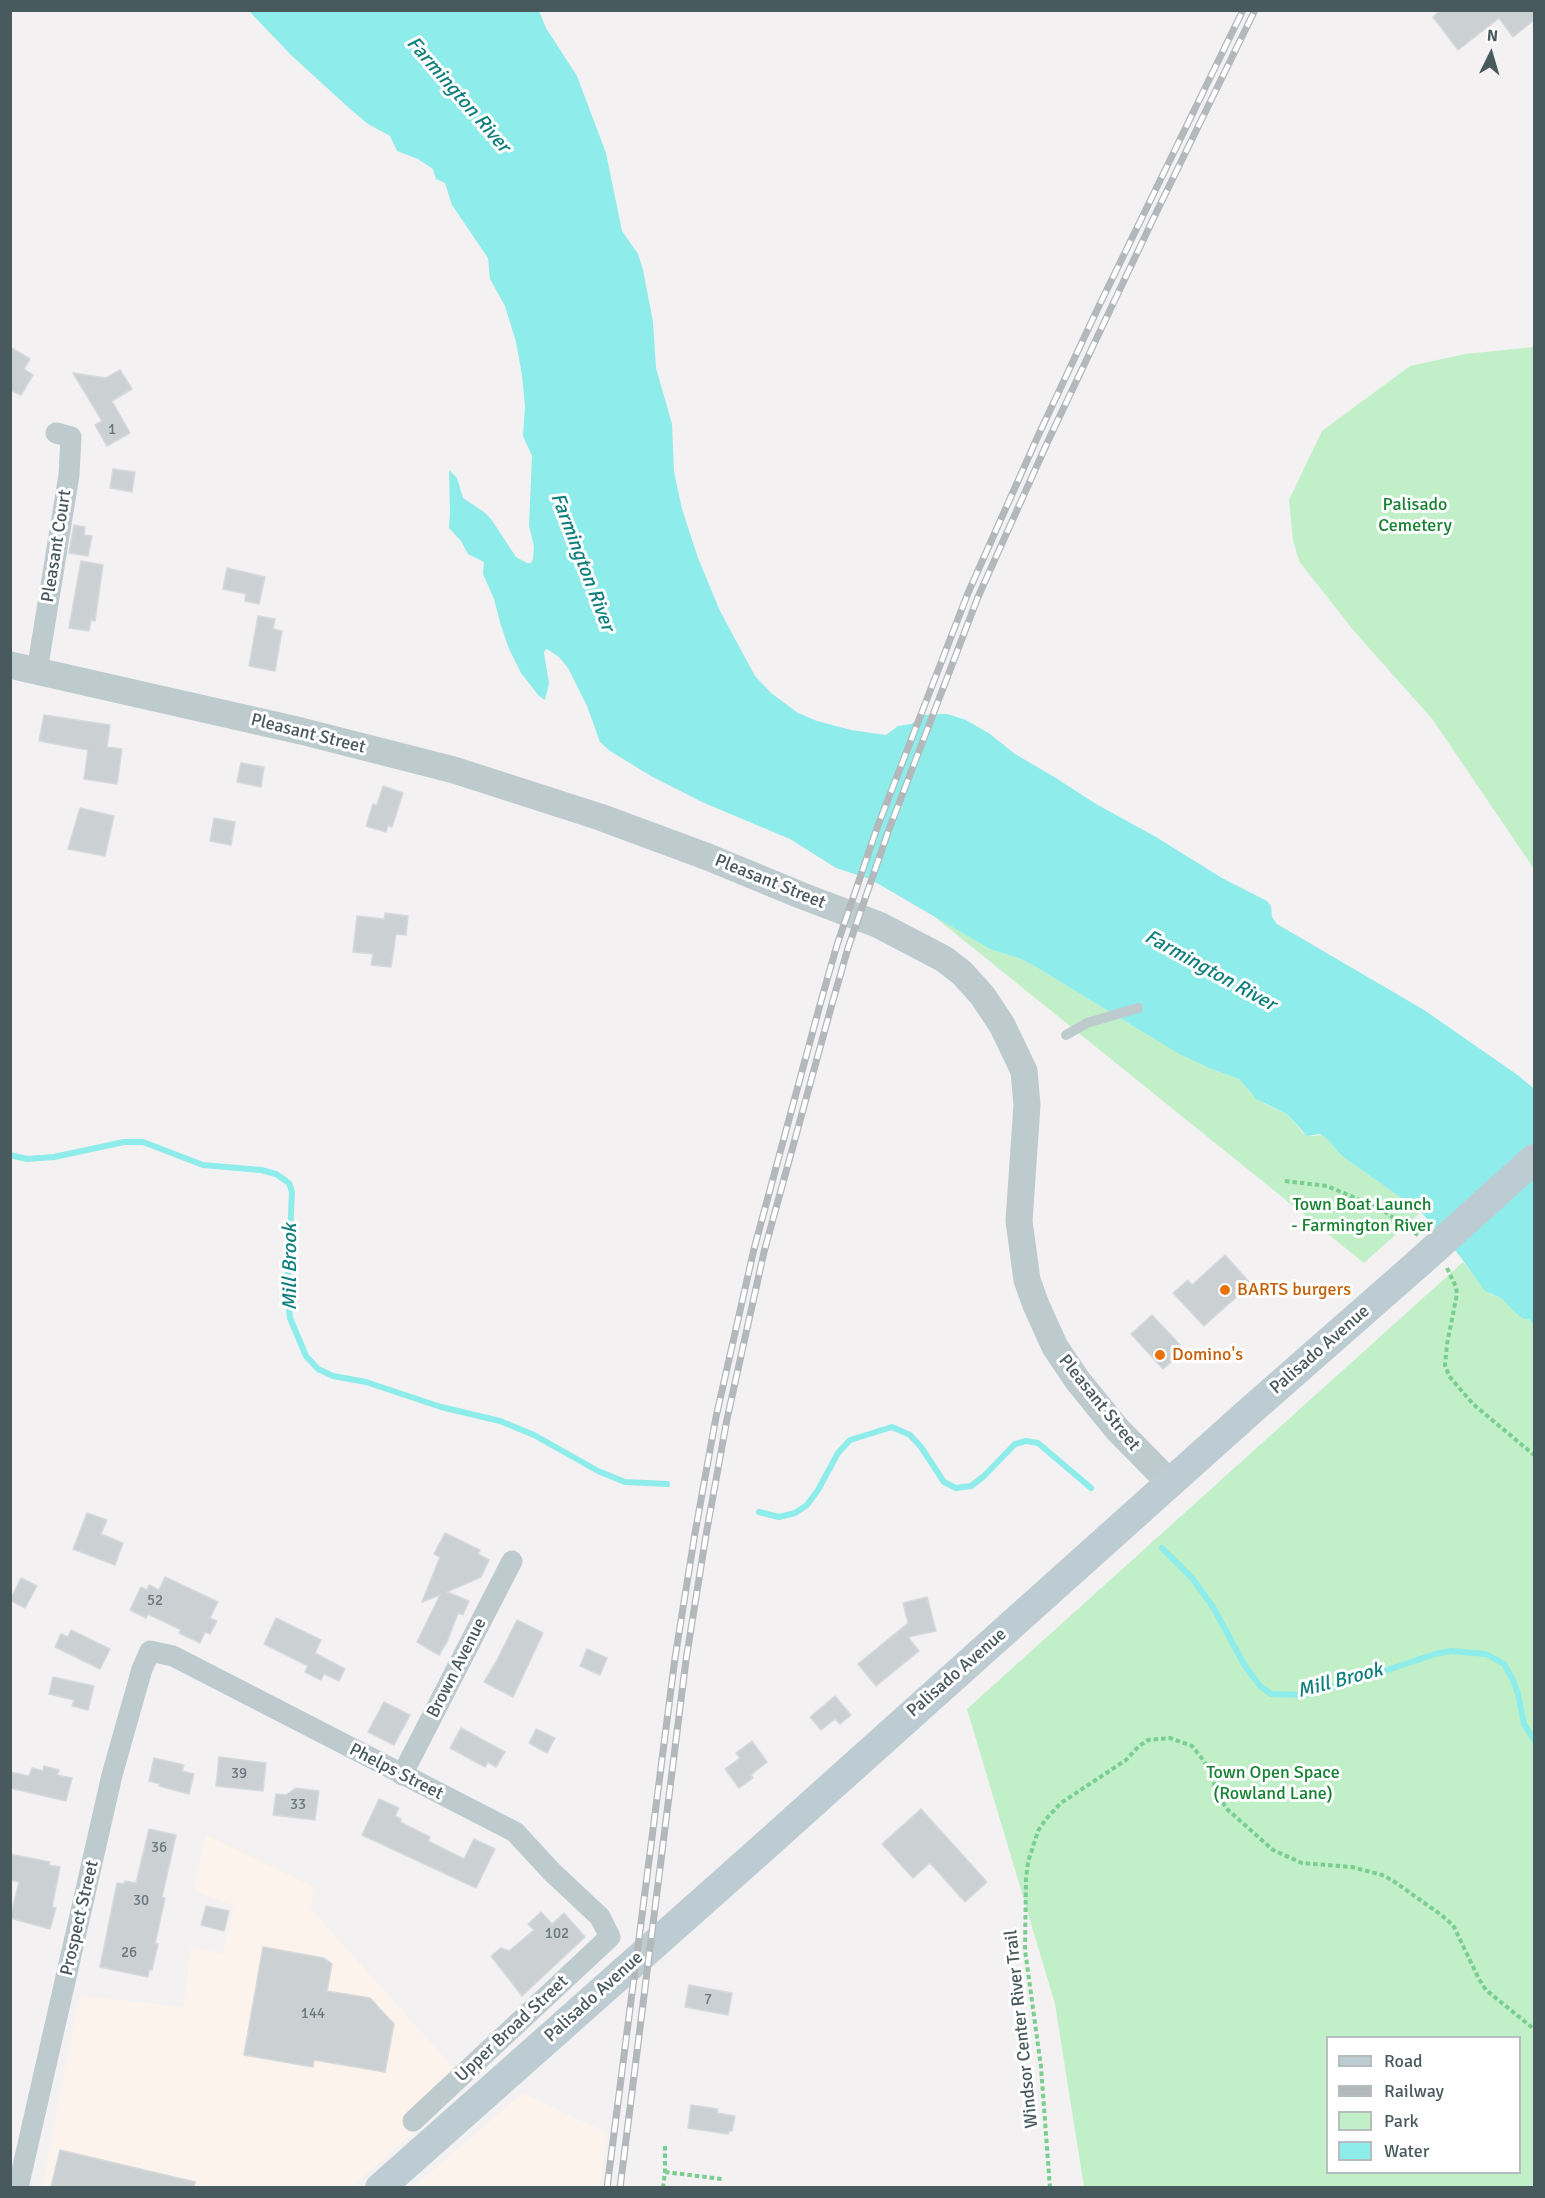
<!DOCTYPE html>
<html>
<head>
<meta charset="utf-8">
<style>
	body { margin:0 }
	#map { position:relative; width:1545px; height:2198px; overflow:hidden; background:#f3f1f2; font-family:Signika,sans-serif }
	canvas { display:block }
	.frame { position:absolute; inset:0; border:12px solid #495a5f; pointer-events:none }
	.legend { position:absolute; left:1326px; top:2036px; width:195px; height:138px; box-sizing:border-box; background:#fff; border:2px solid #b6bdbf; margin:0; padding:8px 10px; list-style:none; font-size:18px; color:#495a5f }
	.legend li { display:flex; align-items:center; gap:12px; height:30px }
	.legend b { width:30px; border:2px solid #b6bdbf }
	.north { position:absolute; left:1461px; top:24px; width:60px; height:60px; -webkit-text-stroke:4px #fff; paint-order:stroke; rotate:5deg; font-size:16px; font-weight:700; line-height:24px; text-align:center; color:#495a5f }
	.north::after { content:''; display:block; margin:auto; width:21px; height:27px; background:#495a5f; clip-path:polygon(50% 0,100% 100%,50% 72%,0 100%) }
</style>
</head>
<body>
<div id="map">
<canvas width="1545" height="2198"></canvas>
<div class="frame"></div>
<ul class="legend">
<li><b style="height:8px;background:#bdccd2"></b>Road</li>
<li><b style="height:8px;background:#b3b8bb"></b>Railway</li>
<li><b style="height:16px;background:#c1f0c8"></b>Park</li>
<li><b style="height:16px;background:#8eecea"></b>Water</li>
</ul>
<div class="north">N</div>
</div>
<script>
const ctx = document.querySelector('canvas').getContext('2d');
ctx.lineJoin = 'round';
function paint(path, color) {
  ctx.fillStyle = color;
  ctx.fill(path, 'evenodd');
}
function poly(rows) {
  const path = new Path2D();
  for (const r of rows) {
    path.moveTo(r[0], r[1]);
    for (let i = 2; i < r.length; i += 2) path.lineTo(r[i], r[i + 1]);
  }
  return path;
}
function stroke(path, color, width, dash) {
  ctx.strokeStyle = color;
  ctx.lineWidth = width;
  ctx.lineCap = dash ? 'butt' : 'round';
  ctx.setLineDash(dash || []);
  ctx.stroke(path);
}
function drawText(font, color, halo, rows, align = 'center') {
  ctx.font = font + ' Signika,sans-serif';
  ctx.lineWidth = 6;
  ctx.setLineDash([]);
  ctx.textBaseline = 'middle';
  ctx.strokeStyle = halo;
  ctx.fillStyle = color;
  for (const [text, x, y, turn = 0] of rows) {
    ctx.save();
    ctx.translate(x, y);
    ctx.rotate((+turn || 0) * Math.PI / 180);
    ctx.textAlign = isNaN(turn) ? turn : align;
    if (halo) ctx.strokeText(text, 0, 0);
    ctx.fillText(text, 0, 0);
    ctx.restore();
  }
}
const commercial = poly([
	[206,1835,315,1888,310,1908,468,2084,351,2187,42,2188,80,1996,184,2007,191,1946,223,1954,234,1906,194,1890],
	[523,2093,607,2133,600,2187,413,2187]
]);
const green = poly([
	[1534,347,1534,869,1433,720,1353,630,1299,561,1293,540,1289,500,1322,431,1410,366,1465,354],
	[931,914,990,949,1021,959,1036,967,1179,1054,1209,1068,1239,1079,1252,1095,1265,1104,1287,1114,1303,1133,1311,1136,1323,1135,1342,1156,1421,1212,1364,1263],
	[1463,1262,1490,1294,1501,1298,1529,1319,1534,1326,1534,2187,1084,2187,1055,2004,967,1709],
	[1328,2038,1520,2038,1520,2172,1328,2172]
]);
const water = poly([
	[249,11,539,11,546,28,577,76,606,153,622,231,638,254,643,270,653,322,656,368,672,424,674,472,682,509,698,558,720,611,755,676,771,693,798,713,817,721,851,730,886,735,898,726,911,724,925,715,937,714,947,714,966,720,990,734,1015,754,1056,778,1096,804,1156,837,1222,878,1267,901,1271,906,1272,917,1277,924,1424,1010,1519,1076,1534,1089,1534,1326,1529,1319,1524,1319,1517,1314,1501,1298,1485,1291,1459,1255,1421,1212,1342,1156,1325,1137,1320,1134,1307,1136,1287,1114,1256,1099,1239,1079,1209,1068,1179,1054,1036,967,1021,959,990,949,870,879,836,868,790,839,702,802,651,776,610,751,600,742,587,706,568,668,559,657,547,649,545,650,544,653,549,683,545,700,539,696,521,673,509,649,500,622,494,599,483,574,484,562,468,554,461,541,449,528,450,513,449,470,457,478,463,498,484,512,491,519,516,557,527,563,531,563,533,559,534,546,529,526,532,456,523,436,525,406,522,375,516,342,505,306,490,279,488,258,452,205,445,183,436,179,433,169,418,159,397,151,390,136,368,124,349,108,291,55]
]);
const stream = poly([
	[10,1155,27,1159,54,1157,124,1142,143,1142,203,1165,261,1170,276,1174,289,1183,292,1192,290,1235,293,1248,286,1284,290,1318,306,1356,318,1369,333,1376,366,1382,441,1407,500,1421,534,1435,598,1471,625,1482,667,1484],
	[759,1512,779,1517,795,1513,807,1505,818,1490,838,1453,850,1440,892,1427,910,1435,921,1447,944,1482,956,1488,971,1486,983,1477,1015,1444,1026,1441,1038,1443,1091,1488],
	[1162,1548,1192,1578,1213,1607,1245,1666,1260,1686,1271,1694,1303,1695,1352,1682,1435,1654,1451,1651,1486,1654,1504,1664,1513,1680,1518,1694,1524,1724,1534,1740]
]);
const building = poly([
	[1441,10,1534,10,1534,20,1513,37,1499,18,1458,50,1433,17,1441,10],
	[10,347,30,359,24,369,33,375,21,395,10,390,10,347],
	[120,370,132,389,112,401,130,433,107,446,95,425,102,421,73,373,106,378,120,370],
	[113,469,135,472,132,492,110,488,113,469],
	[74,525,85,527,84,535,92,536,88,556,69,553,74,525],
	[81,561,103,565,95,621,91,620,89,631,69,628,81,561],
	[227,568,265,577,259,604,245,601,246,594,223,589,227,568],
	[258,616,275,619,273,629,282,631,275,671,249,666,258,616],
	[44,715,110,725,107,747,122,749,117,784,84,779,88,750,39,741,44,715],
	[241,763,264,767,261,787,237,782,241,763],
	[383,786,403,793,392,827,388,825,386,832,366,826,373,804,377,805,383,786],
	[80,808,114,816,105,856,68,849,80,808],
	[214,818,235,822,231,845,210,841,214,818],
	[385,913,408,916,406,935,396,934,391,967,371,965,373,954,353,952,357,916,384,919,385,913],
	[1225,1255,1251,1284,1204,1326,1173,1293,1188,1280,1192,1285,1225,1255],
	[1152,1315,1185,1350,1163,1369,1131,1334,1152,1315],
	[87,1513,107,1520,101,1534,123,1543,115,1565,73,1549,87,1513],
	[445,1533,480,1550,478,1554,489,1560,481,1577,447,1592,469,1601,463,1615,458,1613,447,1642,439,1655,417,1642,440,1595,422,1602,440,1557,434,1554,445,1533],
	[165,1577,218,1602,210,1618,217,1621,210,1634,205,1632,200,1643,179,1633,181,1630,148,1614,146,1618,130,1610,141,1587,147,1590,149,1585,159,1590,165,1577],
	[21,1578,37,1586,25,1608,10,1600,21,1578],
	[927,1597,936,1631,908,1637,919,1651,876,1686,858,1664,908,1623,903,1603,927,1597],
	[276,1618,321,1640,315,1653,345,1669,339,1681,324,1674,321,1680,305,1672,308,1666,264,1644,276,1618],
	[517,1620,543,1633,513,1697,484,1682,496,1662,517,1620],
	[71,1630,110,1649,100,1669,55,1647,61,1634,68,1637,71,1630],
	[587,1649,607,1658,600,1675,580,1666,587,1649],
	[53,1677,94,1686,88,1710,72,1706,74,1700,49,1694,53,1677],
	[835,1696,851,1715,840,1724,835,1719,821,1730,810,1717,835,1696],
	[384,1702,410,1715,394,1745,368,1732,384,1702],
	[461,1728,505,1752,496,1767,488,1762,485,1767,450,1748,461,1728],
	[536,1729,555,1738,547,1753,529,1743,536,1729],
	[752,1741,767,1762,751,1775,753,1778,739,1788,725,1769,740,1758,736,1753,752,1741],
	[219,1757,266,1763,263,1791,216,1786,219,1757],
	[154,1758,184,1765,182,1771,194,1774,189,1794,159,1786,160,1784,149,1781,154,1758],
	[44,1766,59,1770,57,1775,72,1778,66,1801,10,1788,10,1772,29,1776,32,1768,43,1771,44,1766],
	[296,1788,319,1791,315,1820,273,1815,276,1794,286,1795,296,1788],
	[379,1799,399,1808,395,1816,401,1819,400,1822,430,1837,428,1841,464,1859,474,1839,495,1849,476,1888,362,1835,379,1799],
	[921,1809,987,1882,965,1902,930,1863,913,1878,882,1844,921,1809],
	[149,1829,176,1835,162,1897,165,1898,155,1944,158,1944,152,1970,149,1969,148,1977,100,1967,117,1883,124,1884,125,1881,136,1883,149,1829],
	[10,1854,50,1862,49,1865,60,1867,52,1907,56,1908,50,1929,10,1918,19,1882,10,1880,10,1854],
	[206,1906,229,1911,224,1931,201,1925,206,1906],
	[541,1912,552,1924,564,1913,585,1937,522,1996,491,1956,501,1948,509,1951,534,1930,528,1924,541,1912],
	[263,1947,324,1958,332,1964,327,1991,370,1998,394,2024,385,2072,314,2060,313,2067,244,2055,263,1947],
	[689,1985,732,1993,728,2015,685,2007,689,1985],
	[691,2105,718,2109,717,2113,735,2116,732,2131,729,2131,728,2134,688,2128,691,2105],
	[60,2150,195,2182,194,2187,51,2187,60,2150]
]);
const path = poly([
	[1285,1181,1327,1186,1367,1203,1381,1209,1418,1235],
	[1447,1268,1456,1287,1457,1294,1447,1344,1445,1365,1449,1376,1473,1404,1534,1455],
	[665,2172,722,2179],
	[663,2188,665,2172,665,2145],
	[1050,2188,1041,2067,1025,1950,1026,1878,1028,1862,1038,1831,1046,1819,1061,1803,1126,1760,1139,1746,1148,1740,1170,1738,1192,1746,1204,1761,1212,1776,1217,1795,1228,1810,1273,1850,1302,1863,1352,1867,1382,1875,1392,1880,1440,1914,1453,1925,1479,1979,1486,1990,1534,2029]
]);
const service = poly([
	[1066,1035,1087,1023,1138,1008]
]);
const minor = poly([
	[37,671,69,475,71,437,56,433],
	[402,1775,512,1561],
	[18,2188,112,1775,142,1669,150,1651,173,1656,515,1832,552,1872,600,1917,610,1937,413,2121]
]);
const tertiary = poly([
	[10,665,301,731,454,770,600,817,708,857,800,895,879,925,944,959,962,973,982,995,1002,1025,1024,1071,1027,1105,1019,1221,1027,1280,1036,1305,1055,1347,1078,1381,1117,1429,1170,1483]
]);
const secondary = poly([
	[380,2188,755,1855,1249,1412,1421,1261]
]);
const rail = poly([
	[607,2188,675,1658,695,1533,716,1417,754,1249,821,1001,837,945,877,828,968,593,1038,436,1098,308,1243,10],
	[620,2188,686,1660,706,1535,727,1419,764,1252,832,1004,848,948,888,832,978,597,1048,441,1156,213,1255,10]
]);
const secondaryBridge = poly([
	[1421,1261,1534,1159]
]);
const markers = [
	[1225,1290,6,"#e8710a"],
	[1160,1355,6,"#e8710a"]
];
const numberNames = [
	["1",112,430],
	["52",155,1601],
	["39",239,1774],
	["33",298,1805],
	["36",159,1848],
	["30",141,1901],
	["102",557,1934],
	["26",129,1953],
	["7",708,2000],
	["144",313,2014]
];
const parkNames = [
	["Palisado",1415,505],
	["Cemetery",1415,526],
	["Town Boat Launch",1362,1205],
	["- Farmington River",1362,1226],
	["Town Open Space",1273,1773],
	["(Rowland Lane)",1273,1794]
];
const streetNames = [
	["Pleasant Court",57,546,-81],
	["Pleasant Street",308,734,14],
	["Pleasant Street",770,882,22],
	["Palisado Avenue",1320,1350,-41],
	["Pleasant Street",1099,1403,51],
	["Brown Avenue",457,1668,-63],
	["Palisado Avenue",957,1673,-41],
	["Phelps Street",396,1772,27],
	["Prospect Street",80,1918,-77],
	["Palisado Avenue",594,1997,-42],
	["Upper Broad Street",512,2029,-43],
	["Windsor Center River Trail",1022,2029,-96]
];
const foodNames = [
	["BARTS burgers",1237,1290],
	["Domino's",1172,1355]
];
const waterNames = [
	["Farmington River",458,95,49],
	["Farmington River",582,562,69],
	["Farmington River",1210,971,29],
	["Mill Brook",291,1267,-90],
	["Mill Brook",1340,1681,-15]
];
paint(commercial, '#fcf4ec');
paint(green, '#c1f0c8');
paint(water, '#8eecea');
stroke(stream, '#8eecea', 6);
paint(building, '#cbd0d3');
stroke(building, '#d5d9dc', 1.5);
stroke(path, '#79ce90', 4, [4.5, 3]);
stroke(service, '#bdcace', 10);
stroke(minor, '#bdcace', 21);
stroke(tertiary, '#bdcace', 27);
stroke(secondary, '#bdccd2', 30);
stroke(rail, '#b3b8bb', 7);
stroke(rail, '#fff', 4.5, [14]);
stroke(secondaryBridge, '#bdccd2', 30);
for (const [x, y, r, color] of markers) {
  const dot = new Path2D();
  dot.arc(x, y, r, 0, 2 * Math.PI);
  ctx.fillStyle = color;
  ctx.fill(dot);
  stroke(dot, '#fff', 2);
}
drawText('15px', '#6a787c', null, numberNames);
drawText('18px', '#188234', '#fff', parkNames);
drawText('18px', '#495a5f', '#fff', streetNames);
drawText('18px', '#c56008', '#fff', foodNames, 'left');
drawText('italic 20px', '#0e7f7c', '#fff', waterNames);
</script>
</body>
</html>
